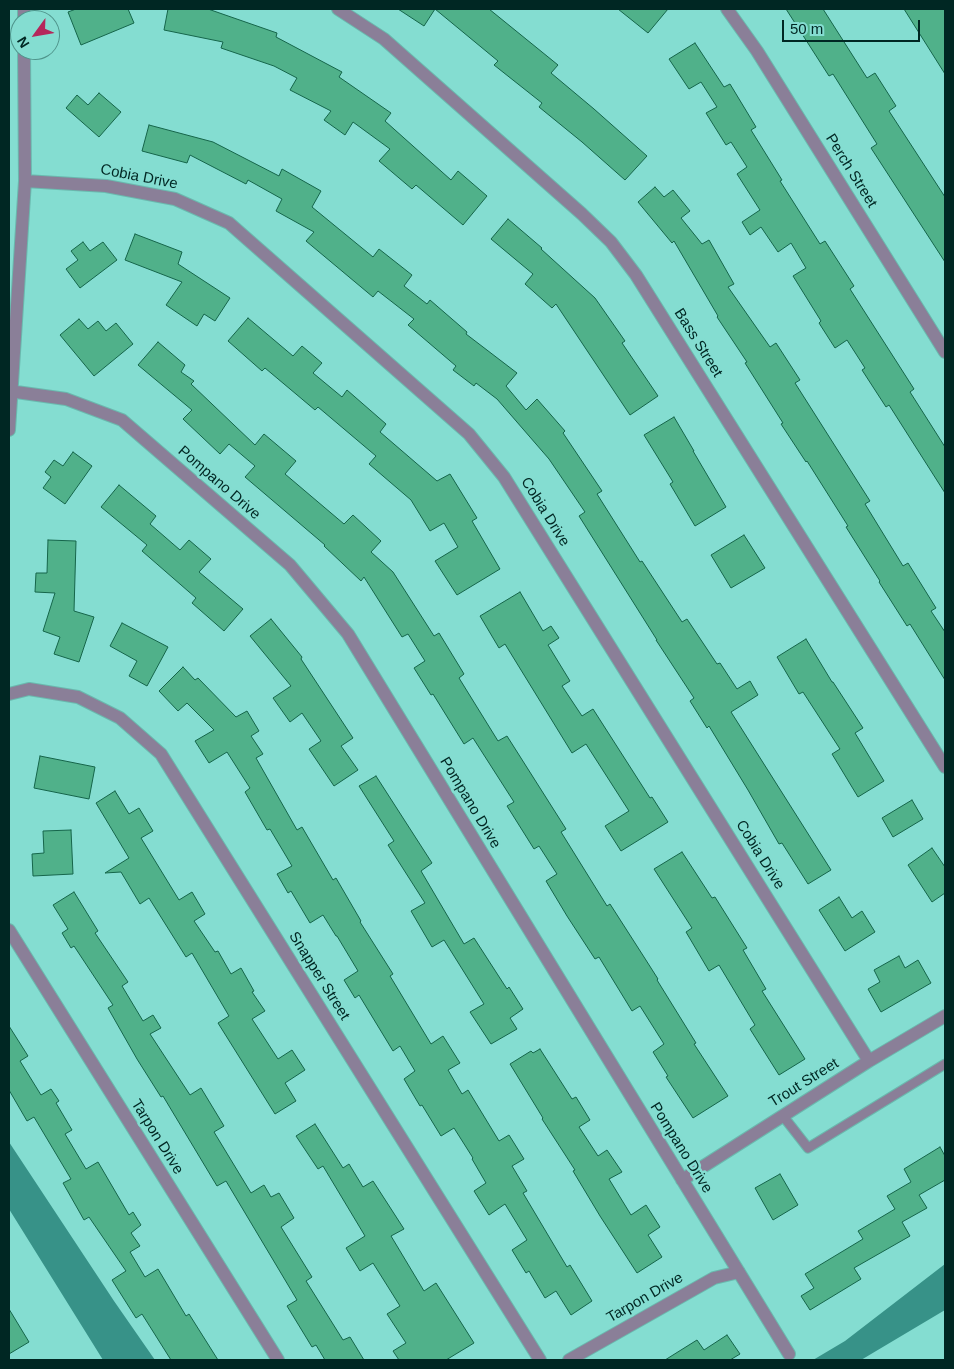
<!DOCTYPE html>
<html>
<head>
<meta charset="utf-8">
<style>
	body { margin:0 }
	#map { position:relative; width:954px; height:1369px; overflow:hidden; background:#84ddd1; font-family:Helvetica,sans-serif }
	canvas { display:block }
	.frame { position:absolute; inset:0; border:10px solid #002723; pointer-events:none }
	.north { position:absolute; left:10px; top:10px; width:50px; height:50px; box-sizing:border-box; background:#84ddd1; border:1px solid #4f948b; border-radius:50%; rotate:238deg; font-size:14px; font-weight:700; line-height:20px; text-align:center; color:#002723 }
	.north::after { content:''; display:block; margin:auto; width:18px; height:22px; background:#b5275b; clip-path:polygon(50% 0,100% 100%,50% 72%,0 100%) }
	.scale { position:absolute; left:782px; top:20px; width:138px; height:22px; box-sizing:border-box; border:2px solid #002723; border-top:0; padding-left:6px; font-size:15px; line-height:18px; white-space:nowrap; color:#002723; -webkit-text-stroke:4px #84ddd1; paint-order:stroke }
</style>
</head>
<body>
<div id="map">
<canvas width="954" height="1369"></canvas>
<div class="frame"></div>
<div class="north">N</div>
<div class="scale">50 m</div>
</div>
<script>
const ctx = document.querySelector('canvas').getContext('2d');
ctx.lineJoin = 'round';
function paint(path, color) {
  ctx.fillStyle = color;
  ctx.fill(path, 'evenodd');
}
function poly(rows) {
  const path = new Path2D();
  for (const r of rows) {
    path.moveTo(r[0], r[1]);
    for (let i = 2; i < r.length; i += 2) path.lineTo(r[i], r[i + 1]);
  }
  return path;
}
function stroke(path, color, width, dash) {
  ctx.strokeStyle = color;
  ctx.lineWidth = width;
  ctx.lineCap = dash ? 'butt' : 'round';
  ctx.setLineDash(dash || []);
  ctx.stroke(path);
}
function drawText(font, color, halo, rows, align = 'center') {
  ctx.font = font + ' Helvetica,sans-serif';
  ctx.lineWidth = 5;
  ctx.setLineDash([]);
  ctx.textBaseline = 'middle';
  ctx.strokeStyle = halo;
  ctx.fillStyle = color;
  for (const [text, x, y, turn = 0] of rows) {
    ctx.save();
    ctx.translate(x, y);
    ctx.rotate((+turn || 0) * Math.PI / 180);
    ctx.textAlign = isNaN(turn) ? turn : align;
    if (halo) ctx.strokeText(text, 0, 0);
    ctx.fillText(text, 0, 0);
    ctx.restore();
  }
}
const water = poly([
	[9,1142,114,1301,155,1360,103,1360,9,1209],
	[945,1264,945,1310,861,1360,813,1360,845,1341]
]);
const building = poly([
	[76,9,128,9,134,23,81,45,68,12,76,9],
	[168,9,208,9,277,33,276,37,342,72,339,77,391,113,385,121,451,180,458,171,487,196,463,225,416,185,412,189,379,161,390,149,353,122,345,135,324,120,331,111,290,90,297,78,274,66,221,48,223,42,164,30,168,9],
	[398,9,489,9,558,65,551,73,594,109,647,156,625,180,582,142,539,107,542,103,494,65,498,61,435,9,424,26,398,9],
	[618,9,668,9,648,33,618,9],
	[786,9,823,9,867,78,875,73,896,106,889,111,945,197,945,262,871,148,877,144,833,74,829,76,786,9],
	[904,9,945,9,945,74,904,9],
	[695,43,724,87,730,84,756,127,751,130,782,180,780,181,820,244,825,241,854,286,850,289,914,389,910,392,945,447,945,493,889,405,886,407,862,370,865,368,847,340,835,348,819,323,821,321,793,276,806,268,791,243,778,252,761,227,750,235,742,222,760,210,737,174,747,167,731,142,726,145,706,113,717,107,701,82,689,89,669,59,695,43],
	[99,93,121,112,99,137,66,108,77,95,88,105,99,93],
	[149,125,213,142,279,176,282,169,321,191,312,207,373,257,379,249,412,275,404,286,427,304,430,300,467,332,466,334,517,373,506,386,526,410,537,399,565,431,563,433,602,491,597,494,640,562,642,561,682,622,687,619,717,664,720,663,737,689,750,681,758,695,731,712,831,870,808,884,782,843,779,844,748,790,709,726,707,728,690,701,694,698,656,640,657,640,579,516,585,512,549,459,497,399,476,383,474,386,453,370,456,366,408,325,414,319,378,291,373,297,306,241,314,232,276,211,282,199,248,180,246,184,190,155,187,163,142,151,149,125],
	[655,187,664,197,673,190,690,211,681,218,702,244,709,240,734,284,728,287,770,347,776,343,800,380,795,383,870,501,865,504,903,566,908,563,936,608,931,611,945,632,945,680,910,624,907,626,879,582,880,581,846,527,848,526,807,461,806,462,781,424,783,423,745,363,747,362,717,317,718,316,674,241,672,243,638,202,655,187],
	[508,219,542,248,541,249,595,298,625,341,622,343,658,396,630,415,556,304,552,308,525,284,533,274,491,239,508,219],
	[135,234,182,252,178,264,230,298,215,321,204,314,197,326,166,305,182,282,125,260,135,234],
	[83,242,90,251,103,242,117,260,80,288,66,269,78,260,71,251,83,242],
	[248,318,293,356,302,346,322,363,313,373,342,397,347,390,386,424,380,432,437,481,450,474,477,518,472,521,500,569,457,595,435,561,458,547,444,523,430,531,411,500,369,464,376,456,318,407,315,410,265,368,262,371,228,341,248,318],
	[79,319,88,329,98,321,106,331,116,323,133,344,94,376,60,335,79,319],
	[158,342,185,365,181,372,194,381,191,384,255,445,264,434,296,461,285,474,344,524,353,515,381,541,371,552,393,572,434,636,439,633,464,674,459,678,498,741,507,736,566,829,561,832,607,906,610,904,644,957,658,979,657,980,696,1043,694,1044,728,1096,693,1118,666,1077,668,1076,653,1052,664,1044,640,1006,632,1011,599,957,595,959,567,916,546,881,557,874,539,846,534,849,507,806,514,802,473,738,464,744,433,694,431,695,414,668,425,661,408,634,402,637,364,577,361,581,324,546,325,545,245,477,255,466,229,444,220,454,183,419,192,410,138,365,158,342],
	[674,417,694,451,693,451,726,507,695,526,670,484,673,482,644,435,674,417],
	[73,452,92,466,65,504,43,488,51,477,45,472,54,460,63,466,73,452],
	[119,485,156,516,150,524,180,550,189,540,211,559,199,572,243,609,224,631,192,603,196,598,142,551,147,545,101,507,119,485],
	[744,535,765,568,731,588,711,555,744,535],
	[48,540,76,541,74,611,94,617,79,662,54,654,60,637,43,631,55,593,35,592,36,573,47,573,48,540],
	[520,592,543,631,551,626,559,638,548,645,570,681,562,686,582,716,593,709,650,798,652,797,668,822,621,851,605,826,629,811,586,744,572,753,505,644,499,648,480,616,520,592],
	[271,619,302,657,301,659,353,738,341,746,358,770,334,786,309,749,321,741,302,713,290,722,273,698,291,686,250,636,271,619],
	[122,623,168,647,147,686,129,676,137,661,110,646,122,623],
	[806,639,832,682,833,682,863,728,855,733,884,781,858,797,832,754,840,749,803,692,799,694,777,657,806,639],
	[183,667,195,680,198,678,236,717,247,711,259,731,251,736,263,754,256,758,297,830,302,827,333,880,336,878,361,921,360,922,393,974,390,976,431,1044,443,1036,460,1063,448,1070,462,1094,468,1090,499,1141,509,1135,524,1159,512,1166,527,1191,523,1193,567,1267,570,1265,592,1301,571,1315,556,1291,545,1298,529,1271,526,1273,512,1250,527,1240,505,1204,489,1215,474,1191,486,1183,472,1159,473,1158,454,1128,441,1136,422,1105,420,1106,404,1079,415,1071,400,1046,393,1051,359,995,355,998,344,980,358,971,337,936,336,936,323,915,310,923,291,891,288,893,277,874,292,866,270,829,267,830,245,792,250,788,227,752,209,763,195,741,214,730,187,703,178,711,159,691,183,667],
	[40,756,95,767,89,799,34,788,40,756],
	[376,776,432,863,421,871,464,944,474,938,507,989,509,987,523,1009,510,1018,517,1029,491,1044,470,1012,484,1004,444,940,432,947,411,911,425,903,388,845,394,841,359,786,376,776],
	[115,791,129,814,139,808,153,831,141,838,179,900,192,892,205,914,194,921,215,952,218,951,231,974,241,968,254,991,252,992,265,1011,252,1019,278,1059,292,1050,305,1070,285,1083,296,1101,275,1114,218,1023,229,1016,192,953,186,957,149,898,140,904,121,872,105,873,129,858,96,803,115,791],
	[912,800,923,819,893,837,882,818,912,800],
	[71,830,73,874,33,876,32,854,44,853,43,831,71,830],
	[932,848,945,867,945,893,932,902,908,865,932,848],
	[682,852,712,898,715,897,747,948,743,950,766,989,762,991,805,1059,779,1075,750,1029,755,1025,719,965,709,971,686,932,692,928,654,869,682,852],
	[74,892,98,931,95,933,128,982,122,986,143,1021,153,1015,161,1028,150,1034,190,1095,201,1088,224,1126,214,1132,251,1193,264,1185,271,1197,279,1193,294,1218,281,1227,312,1277,306,1281,343,1340,350,1337,364,1360,325,1360,316,1345,312,1347,287,1306,297,1300,226,1181,217,1186,163,1096,161,1097,137,1059,108,1008,113,1005,74,946,71,948,62,933,68,929,53,905,74,892],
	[839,897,852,918,862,911,875,932,845,951,819,910,839,897],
	[899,956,905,968,918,960,931,983,881,1012,868,989,880,982,874,970,899,956],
	[9,1026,28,1056,20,1061,41,1095,51,1089,59,1101,56,1103,72,1130,65,1134,86,1169,98,1162,129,1215,133,1212,141,1225,131,1233,140,1246,130,1252,145,1277,158,1269,186,1316,189,1314,218,1360,171,1360,142,1314,136,1318,112,1280,126,1271,89,1217,84,1220,63,1183,71,1179,34,1117,27,1121,9,1090,9,1026],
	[540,1049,572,1099,576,1097,590,1120,579,1127,598,1156,607,1150,622,1172,609,1179,631,1215,646,1205,660,1227,648,1235,662,1257,637,1273,600,1216,573,1171,575,1170,542,1119,543,1118,510,1064,531,1051,533,1053,540,1049],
	[315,1124,343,1168,349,1164,363,1187,373,1181,404,1229,391,1236,424,1291,436,1283,474,1343,446,1360,399,1360,393,1351,406,1343,387,1314,400,1306,373,1263,360,1271,346,1248,365,1236,323,1166,318,1169,296,1136,315,1124],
	[940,1147,945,1156,945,1180,919,1195,927,1208,902,1222,910,1236,854,1268,861,1279,810,1310,801,1296,814,1288,805,1274,863,1239,858,1231,895,1209,887,1196,911,1182,904,1169,940,1147],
	[780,1174,798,1205,773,1220,755,1188,780,1174],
	[9,1309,29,1342,9,1354,9,1309],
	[727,1335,740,1354,730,1360,665,1360,697,1340,704,1350,727,1335]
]);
const service = poly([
	[783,1116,808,1148,945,1064]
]);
const minor = poly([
	[24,9,24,20],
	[338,9,384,39,582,214,611,242,636,275,945,767],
	[727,9,757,51,945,352],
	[25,181,106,186,175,199,229,223,469,434,504,477,869,1061],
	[9,391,66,399,122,420,290,565,348,634,789,1354],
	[9,430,25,181,24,50],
	[9,694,29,689,78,697,120,718,161,754,540,1360],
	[9,930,278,1360],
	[682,1180,869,1061,945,1016],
	[569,1360,714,1278,739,1272]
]);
const streetNames = [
	["Perch Street",851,171,58],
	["Cobia Drive",139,177,11],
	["Bass Street",698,343,58],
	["Pompano Drive",219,483,41],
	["Cobia Drive",545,512,58],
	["Pompano Drive",470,803,59],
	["Cobia Drive",760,855,58],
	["Snapper Street",319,976,58],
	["Trout Street",804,1083,-32],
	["Tarpon Drive",157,1137,58],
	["Pompano Drive",681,1148,58],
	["Tarpon Drive",645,1298,-30]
];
paint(water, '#379288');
paint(building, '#50b18a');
stroke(building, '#15654a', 1);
stroke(service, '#6ab9ae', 11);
stroke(minor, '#6ab9ae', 14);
stroke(service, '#8a7f98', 9);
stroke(minor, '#8a7f98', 12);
drawText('15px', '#002723', '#84ddd1', streetNames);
</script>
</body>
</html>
